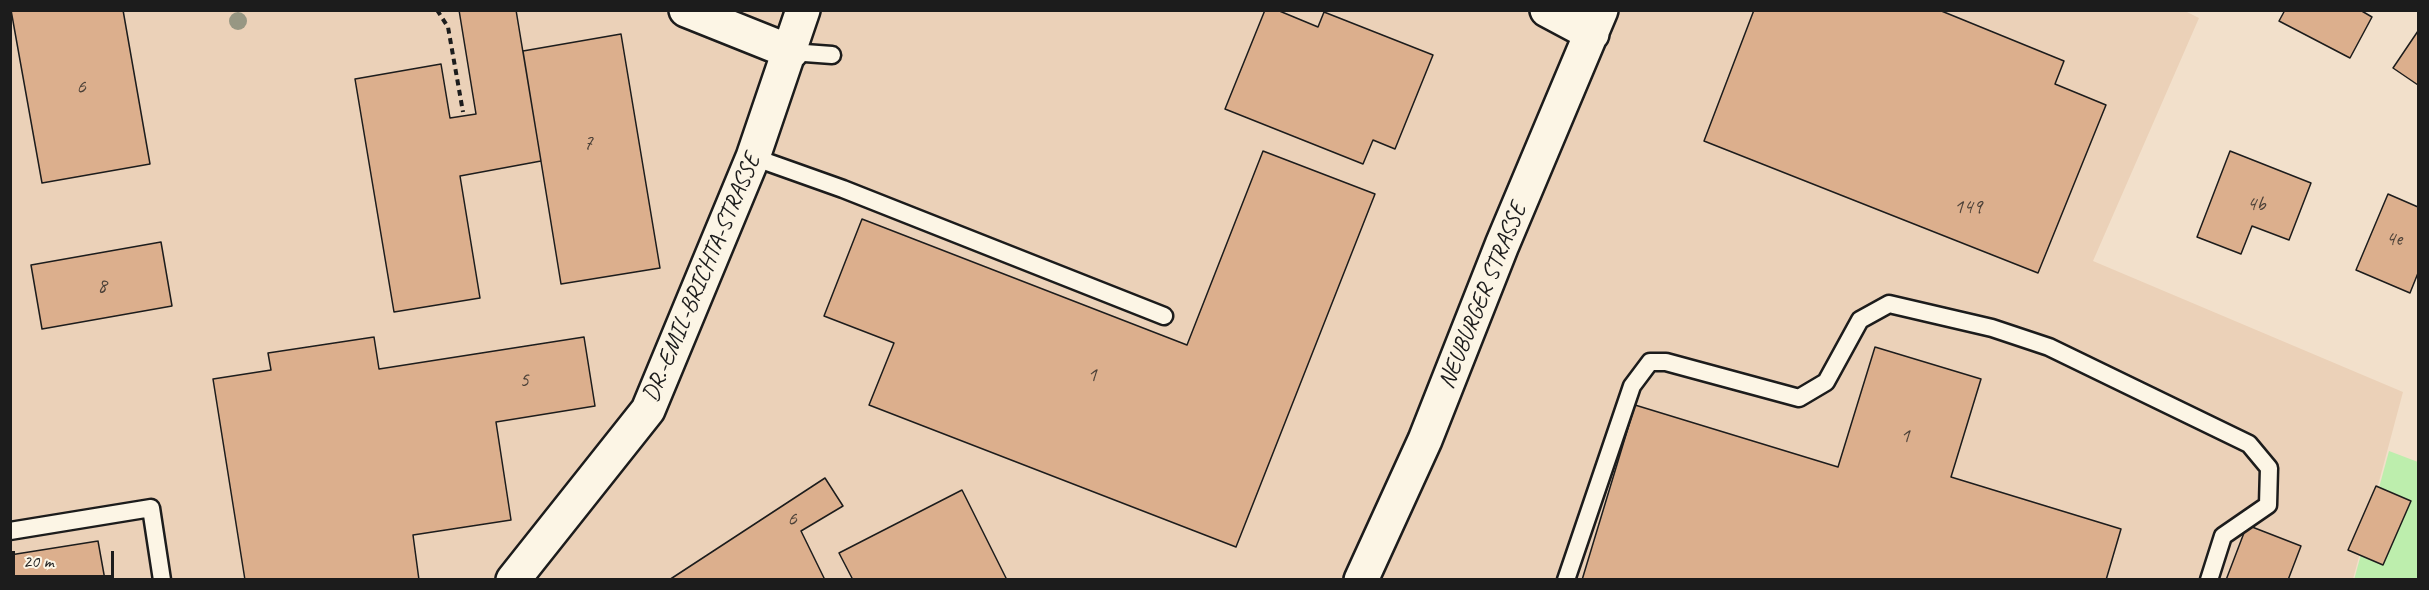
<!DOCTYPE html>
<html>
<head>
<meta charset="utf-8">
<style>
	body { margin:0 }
	#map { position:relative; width:2429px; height:590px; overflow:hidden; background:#f2e0cb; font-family:Caveat,sans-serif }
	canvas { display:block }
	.frame { position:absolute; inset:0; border:12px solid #1c1c1c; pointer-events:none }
	.scale { position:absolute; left:12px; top:551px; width:102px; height:27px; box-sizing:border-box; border:3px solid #1c1c1c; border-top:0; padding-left:8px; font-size:18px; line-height:21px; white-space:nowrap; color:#1c1c1c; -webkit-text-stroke:4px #fcf5e5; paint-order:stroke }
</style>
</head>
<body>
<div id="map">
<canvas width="2429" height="590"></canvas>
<div class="frame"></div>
<div class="scale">20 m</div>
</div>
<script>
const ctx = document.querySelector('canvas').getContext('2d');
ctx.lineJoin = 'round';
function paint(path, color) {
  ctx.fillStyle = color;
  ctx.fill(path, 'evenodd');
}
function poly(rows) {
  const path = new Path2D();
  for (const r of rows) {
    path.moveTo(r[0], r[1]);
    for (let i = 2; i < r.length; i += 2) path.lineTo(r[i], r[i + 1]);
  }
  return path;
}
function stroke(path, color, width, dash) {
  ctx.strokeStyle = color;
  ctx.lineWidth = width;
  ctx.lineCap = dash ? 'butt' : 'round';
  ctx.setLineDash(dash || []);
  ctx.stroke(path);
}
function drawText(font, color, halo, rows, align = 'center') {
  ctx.font = font + ' Caveat,sans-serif';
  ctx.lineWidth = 6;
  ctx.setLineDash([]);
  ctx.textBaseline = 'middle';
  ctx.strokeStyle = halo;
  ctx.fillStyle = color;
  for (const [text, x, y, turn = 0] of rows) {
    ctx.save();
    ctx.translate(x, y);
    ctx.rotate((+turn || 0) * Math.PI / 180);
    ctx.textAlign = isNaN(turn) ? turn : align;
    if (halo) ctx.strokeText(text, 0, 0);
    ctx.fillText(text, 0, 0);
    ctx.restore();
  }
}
const built = poly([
	[10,11,2185,11,2199,18,2093,261,2403,392,2353,579,11,579]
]);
const green = poly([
	[2389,451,2418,462,2418,579,2354,580]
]);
const building = poly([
	[11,10,123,10,150,164,42,183,11,10],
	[459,10,516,10,541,161,460,176,480,298,394,312,355,79,441,64,450,118,476,114,459,10],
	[1265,10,1277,10,1318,27,1324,12,1433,55,1395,149,1373,140,1363,164,1225,109,1265,10],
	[1754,10,1939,10,2064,61,2055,84,2106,105,2038,273,1704,141,1754,10],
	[2285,10,2360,10,2372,17,2350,58,2279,21,2285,10],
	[2418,31,2418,85,2393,68,2418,31],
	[621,34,660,268,561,284,523,51,621,34],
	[1263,151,1375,194,1236,547,869,405,894,343,824,316,862,219,1187,345,1263,151],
	[2230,151,2311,183,2289,240,2252,226,2241,254,2197,237,2230,151],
	[2388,194,2418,207,2418,273,2410,293,2356,270,2388,194],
	[161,242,172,306,42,329,31,265,161,242],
	[374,337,379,369,584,337,595,406,496,422,511,520,413,535,419,580,245,580,213,379,271,370,268,353,374,337],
	[1875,347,1981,379,1951,477,2121,529,2106,580,1582,580,1635,405,1838,467,1875,347],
	[825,478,843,506,801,531,825,580,669,580,825,478],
	[2376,486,2411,501,2383,565,2348,550,2376,486],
	[962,490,1007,580,853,580,839,553,962,490],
	[2247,525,2301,546,2288,580,2226,580,2247,525],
	[98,541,105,580,10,580,10,555,98,541]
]);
const path = poly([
	[437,10,448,27,463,112]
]);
const lane = poly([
	[791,52,832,55],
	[753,157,843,189,1164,316],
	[10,531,151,508,162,580],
	[1566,580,1632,386,1650,362,1666,362,1799,398,1826,382,1860,320,1889,304,1992,328,2049,347,2249,444,2269,468,2268,505,2223,536,2209,580]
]);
const street = poly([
	[686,10,791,52],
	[513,580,648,410,753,157,803,10]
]);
const secondary = poly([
	[1547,10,1592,34],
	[1361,580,1425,440,1502,245,1601,10]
]);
const trees = [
	[238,21]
];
const numberNames = [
	["6",81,87],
	["7",588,143],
	["4b",2256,204],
	["149",1968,207],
	["4e",2394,239],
	["8",102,286],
	["1",1092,375],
	["5",524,380],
	["1",1905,436],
	["6",792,519]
];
const streetNames = [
	["DR.-EMIL-BRICHTA-STRASSE",702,278,-67],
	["NEUBURGER STRASSE",1483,296,-68]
];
paint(built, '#ebd1b8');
paint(green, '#bdeead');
paint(building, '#dcaf8d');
stroke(building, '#1c1c1c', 1.5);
stroke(lane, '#1c1c1c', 21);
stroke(street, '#1c1c1c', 38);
stroke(secondary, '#1c1c1c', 38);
stroke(path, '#1c1c1c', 4, [6, 4.5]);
stroke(lane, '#fcf5e5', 16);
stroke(street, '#fcf5e5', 33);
stroke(secondary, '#fcf5e5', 33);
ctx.fillStyle = '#979783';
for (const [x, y] of trees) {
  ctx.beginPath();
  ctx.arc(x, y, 9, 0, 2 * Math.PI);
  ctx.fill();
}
drawText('21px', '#4c4138', null, numberNames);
drawText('24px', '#1c1c1c', '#fcf5e5', streetNames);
</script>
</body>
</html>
